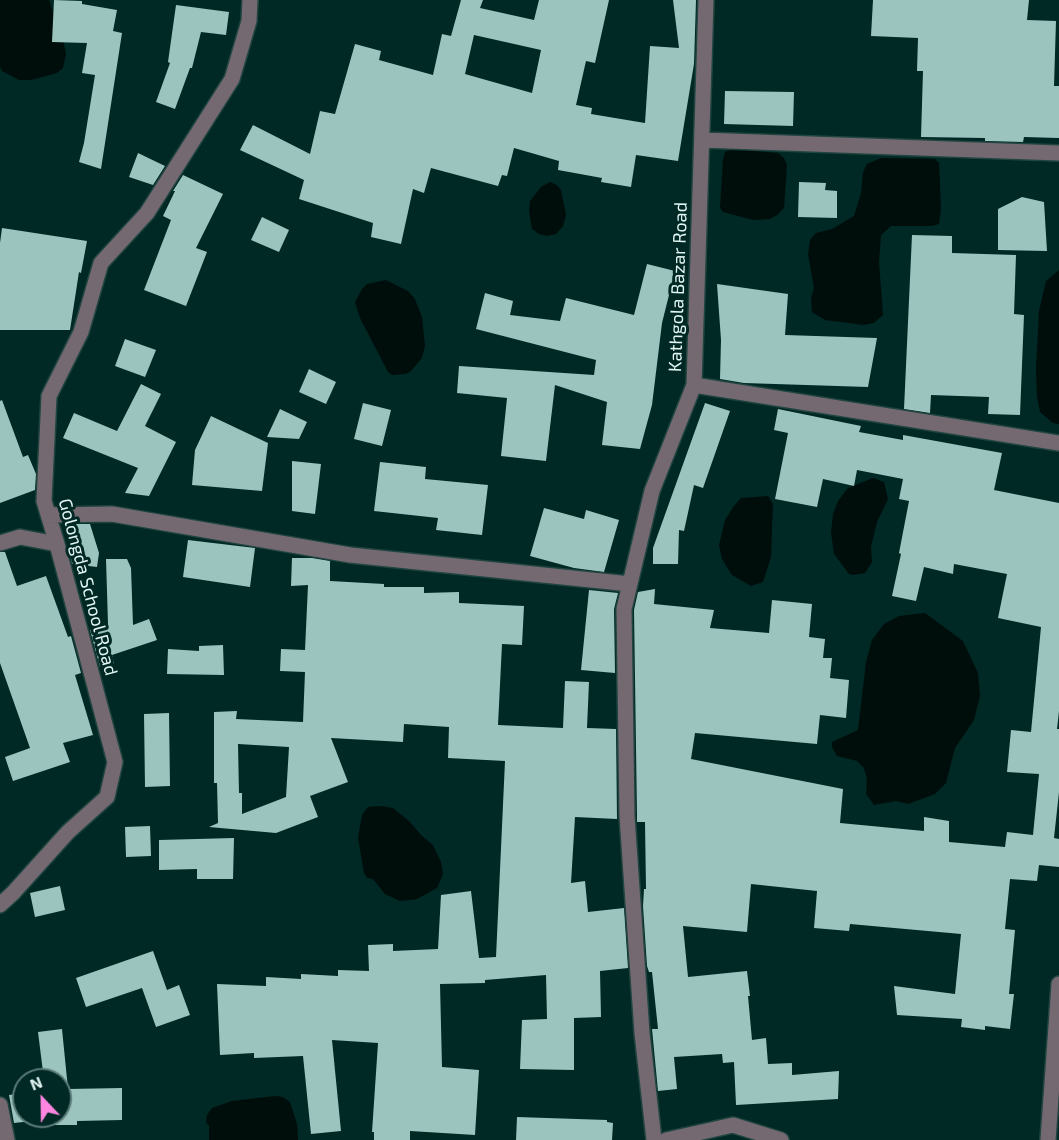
<!DOCTYPE html>
<html>
<head>
<meta charset="utf-8">
<style>
	body { margin:0 }
	#map { position:relative; width:1059px; height:1140px; overflow:hidden; background:#002824; font-family:"Exo 2",sans-serif }
	canvas { display:block }
	.north { position:absolute; left:12px; top:1068px; width:60px; height:60px; box-sizing:border-box; background:#002824; border:2px solid #5a7a77; border-radius:50%; rotate:338deg; font-size:16px; font-weight:700; line-height:24px; text-align:center; color:#e2f6f3 }
	.north::after { content:''; display:block; margin:auto; width:21px; height:27px; background:#fe86e0; clip-path:polygon(50% 0,100% 100%,50% 72%,0 100%) }
</style>
</head>
<body>
<div id="map">
<canvas width="1059" height="1140"></canvas>
<div class="north">N</div>
</div>
<script>
const ctx = document.querySelector('canvas').getContext('2d');
ctx.lineJoin = 'round';
function paint(path, color) {
  ctx.fillStyle = color;
  ctx.fill(path, 'evenodd');
}
function poly(rows) {
  const path = new Path2D();
  for (const r of rows) {
    path.moveTo(r[0], r[1]);
    for (let i = 2; i < r.length; i += 2) path.lineTo(r[i], r[i + 1]);
  }
  return path;
}
function stroke(path, color, width, dash) {
  ctx.strokeStyle = color;
  ctx.lineWidth = width;
  ctx.lineCap = dash ? 'butt' : 'round';
  ctx.setLineDash(dash || []);
  ctx.stroke(path);
}
function drawText(font, color, halo, rows, align = 'center') {
  ctx.font = font + ' "Exo 2",sans-serif';
  ctx.lineWidth = 6;
  ctx.setLineDash([]);
  ctx.textBaseline = 'middle';
  ctx.strokeStyle = halo;
  ctx.fillStyle = color;
  for (const [text, x, y, turn = 0] of rows) {
    ctx.save();
    ctx.translate(x, y);
    ctx.rotate((+turn || 0) * Math.PI / 180);
    ctx.textAlign = isNaN(turn) ? turn : align;
    if (halo) ctx.strokeText(text, 0, 0);
    ctx.fillText(text, 0, 0);
    ctx.restore();
  }
}
const water = poly([
	[0,0,49,0,63,39,66,54,63,68,57,73,31,80,19,80,2,71,0,67],
	[733,149,778,153,784,158,787,165,784,208,777,215,770,219,753,220,723,212,720,208,723,160,725,152],
	[881,158,935,159,939,163,941,208,939,224,932,226,891,226,881,235,879,262,883,315,874,323,864,325,825,320,812,312,811,298,814,288,808,254,810,240,816,233,832,229,854,216,861,193,863,172,867,164],
	[550,182,557,185,561,190,566,215,563,226,556,234,547,236,539,234,532,229,529,211,530,201,541,187],
	[1059,270,1059,424,1053,423,1040,412,1037,397,1036,369,1039,311,1046,281],
	[386,280,408,291,415,299,422,317,425,346,422,358,411,371,406,374,392,375,388,372,360,318,355,302,362,289,367,284],
	[873,478,884,482,888,499,877,522,871,547,872,562,865,573,853,575,849,574,834,554,831,533,833,514,838,501,848,488],
	[768,496,773,504,771,557,763,582,751,586,732,575,722,559,719,545,725,520,734,506,741,498],
	[925,613,963,641,978,673,980,696,974,720,955,748,946,783,935,794,908,804,896,801,874,805,866,794,867,779,864,768,857,761,837,756,832,747,832,742,858,730,866,662,872,640,884,624,899,616],
	[381,806,393,808,409,821,422,836,433,845,441,862,443,874,437,888,417,899,400,901,385,894,373,879,367,878,364,873,358,838,362,815,368,807],
	[275,1096,283,1097,290,1102,297,1124,298,1140,209,1140,209,1126,206,1122,207,1115,212,1108,232,1101]
]);
const building = poly([
	[54,0,82,1,82,4,117,10,113,31,122,33,101,169,79,162,84,143,95,75,82,73,87,43,52,42],
	[461,0,483,0,480,8,534,20,539,0,609,0,595,63,586,61,576,105,592,108,591,114,645,123,650,46,679,48,673,0,696,0,694,64,678,161,636,155,631,187,601,182,602,178,558,170,559,161,514,148,507,176,502,175,498,186,431,168,424,193,413,189,401,244,371,237,373,223,299,199,304,180,240,150,253,125,310,154,320,111,335,114,355,44,381,51,379,60,433,75,442,34,451,36],
	[474,35,541,50,532,93,465,74],
	[873,0,1029,0,1027,20,1056,21,1054,86,1059,86,1059,138,1024,137,1023,142,985,141,985,138,921,137,923,71,917,71,918,38,871,36],
	[176,5,229,12,226,35,201,32,192,68,190,68,175,109,156,102,170,63,168,62],
	[725,91,794,92,793,126,724,124],
	[138,153,165,166,153,185,129,177],
	[183,175,223,194,196,248,207,252,186,306,144,290,171,220,163,216,175,191,173,191],
	[799,182,826,183,825,190,837,191,837,218,798,217],
	[1022,197,1044,202,1047,251,998,250,998,209],
	[262,217,289,230,279,252,251,240],
	[2,228,87,241,81,273,79,272,70,330,0,330,0,243],
	[912,235,952,236,952,253,1016,255,1014,314,1024,315,1020,415,988,414,989,397,931,395,930,413,904,409],
	[647,264,675,271,662,323,652,405,640,449,602,445,607,402,555,385,546,461,501,456,507,398,457,393,459,366,594,375,596,360,476,329,485,293,513,301,510,315,560,321,566,298,634,315],
	[717,284,788,294,785,335,877,338,868,387,744,383,720,379,721,340],
	[125,339,156,350,145,377,115,366],
	[309,369,336,382,326,404,299,392],
	[141,384,161,394,145,426,176,442,149,496,125,493,138,468,63,438,74,413,117,431],
	[2,400,23,457,28,455,36,474,35,490,0,503,0,401],
	[363,403,391,410,382,446,354,439],
	[705,403,730,411,703,488,694,485,684,531,679,530,678,564,653,564,653,548],
	[280,409,307,422,299,439,267,437],
	[778,409,861,426,859,432,903,440,903,435,1002,453,994,490,1059,503,1059,711,1057,729,1059,729,1059,792,1054,838,1059,839,1059,867,1039,865,1037,881,1010,879,1005,929,1015,930,1009,994,1014,994,1010,1029,985,1026,985,1030,961,1027,962,1019,897,1015,894,986,955,994,961,934,850,924,849,931,814,928,817,891,751,884,747,932,683,926,688,977,747,971,750,996,748,996,752,1040,766,1038,768,1064,792,1063,792,1075,839,1071,838,1099,736,1105,734,1062,723,1063,722,1054,674,1057,677,1089,658,1091,652,1029,658,1029,652,972,649,972,647,966,643,906,644,889,646,889,645,822,637,822,637,816,634,610,638,592,655,589,654,604,714,610,710,628,769,633,772,600,812,604,809,637,825,639,823,658,832,658,830,678,849,680,846,718,820,715,817,744,695,733,691,759,843,789,840,823,924,831,924,817,949,821,949,842,1005,847,1007,832,1033,835,1039,774,1007,772,1011,730,1031,732,1041,627,998,618,1007,574,954,564,953,574,924,567,916,601,892,596,901,554,899,553,909,501,899,499,903,479,857,470,854,486,823,479,817,507,775,499,788,433,774,430],
	[211,416,268,443,262,491,192,485,195,450],
	[292,461,321,464,315,514,292,511],
	[380,462,426,467,425,479,488,485,482,535,436,530,438,518,374,511],
	[544,508,584,519,586,510,619,520,604,572,574,568,530,556],
	[75,524,90,524,99,553,97,567,72,564,71,558],
	[188,540,255,548,250,587,183,577],
	[0,552,5,552,17,586,46,576,68,637,71,636,81,673,75,675,93,735,63,743,70,762,13,781,5,757,30,748,0,663],
	[292,558,312,558,330,561,330,581,384,584,384,587,424,587,424,593,459,592,459,603,524,606,522,645,502,644,498,725,563,728,565,681,589,682,587,728,616,729,617,819,575,817,571,883,585,881,588,912,624,908,628,968,600,971,601,1017,574,1018,574,1070,520,1069,522,1020,547,1019,546,975,485,980,485,983,440,984,442,1067,479,1070,475,1135,410,1131,410,1140,374,1140,374,1132,372,1132,378,1043,332,1040,341,1131,311,1134,303,1056,254,1058,254,1053,220,1055,217,984,266,986,266,977,301,979,301,974,338,976,338,970,369,971,368,945,393,944,393,951,438,949,441,895,471,891,479,958,496,957,505,761,448,758,449,727,404,724,403,742,331,738,348,782,310,796,318,817,276,833,209,827,218,823,217,783,214,783,214,712,237,711,236,719,303,722,305,672,280,671,281,649,305,650,308,585,291,586],
	[238,744,289,747,286,797,242,814,242,793,239,793],
	[106,559,127,559,131,568,133,625,149,619,157,640,112,655,114,663,100,667,90,630,108,624],
	[589,590,618,593,614,609,615,673,581,670],
	[223,645,224,675,167,674,168,649,199,651,199,646],
	[169,713,170,786,145,787,144,714],
	[150,826,151,856,126,857,125,827],
	[234,838,233,879,197,879,197,869,159,870,159,840],
	[60,886,65,910,35,917,30,893],
	[153,951,167,990,179,985,190,1015,156,1027,142,988,86,1007,76,978],
	[62,1029,68,1089,122,1088,122,1120,77,1121,77,1125,41,1125,41,1120,14,1123,9,1095,24,1093,24,1116,60,1116,60,1080,44,1080,38,1032],
	[517,1117,607,1120,607,1122,613,1123,612,1140,516,1140]
]);
const minor = poly([
	[702,140,1059,153],
	[694,385,1059,443],
	[48,515,112,514,350,555,630,584],
	[0,543,20,537,57,544],
	[0,905,13,893,68,832,107,797,115,762,57,544,44,501,49,396,81,332,101,263,147,213,232,79,249,21,250,0],
	[0,1105,7,1140],
	[654,1140,642,1033,627,816,624,609,652,491,694,385,706,0],
	[666,1140,733,1125,781,1140],
	[1048,1140,1059,984]
]);
const streetNames = [
	["Kathgola Bazar Road",678,287,-88],
	["Golongda School Road",88,587,75]
];
paint(water, '#000e0b');
paint(building, '#9cc4be');
stroke(minor, '#204541', 18);
stroke(minor, '#756971', 15);
drawText('18px', '#e2f6f3', '#002824', streetNames);
</script>
</body>
</html>
